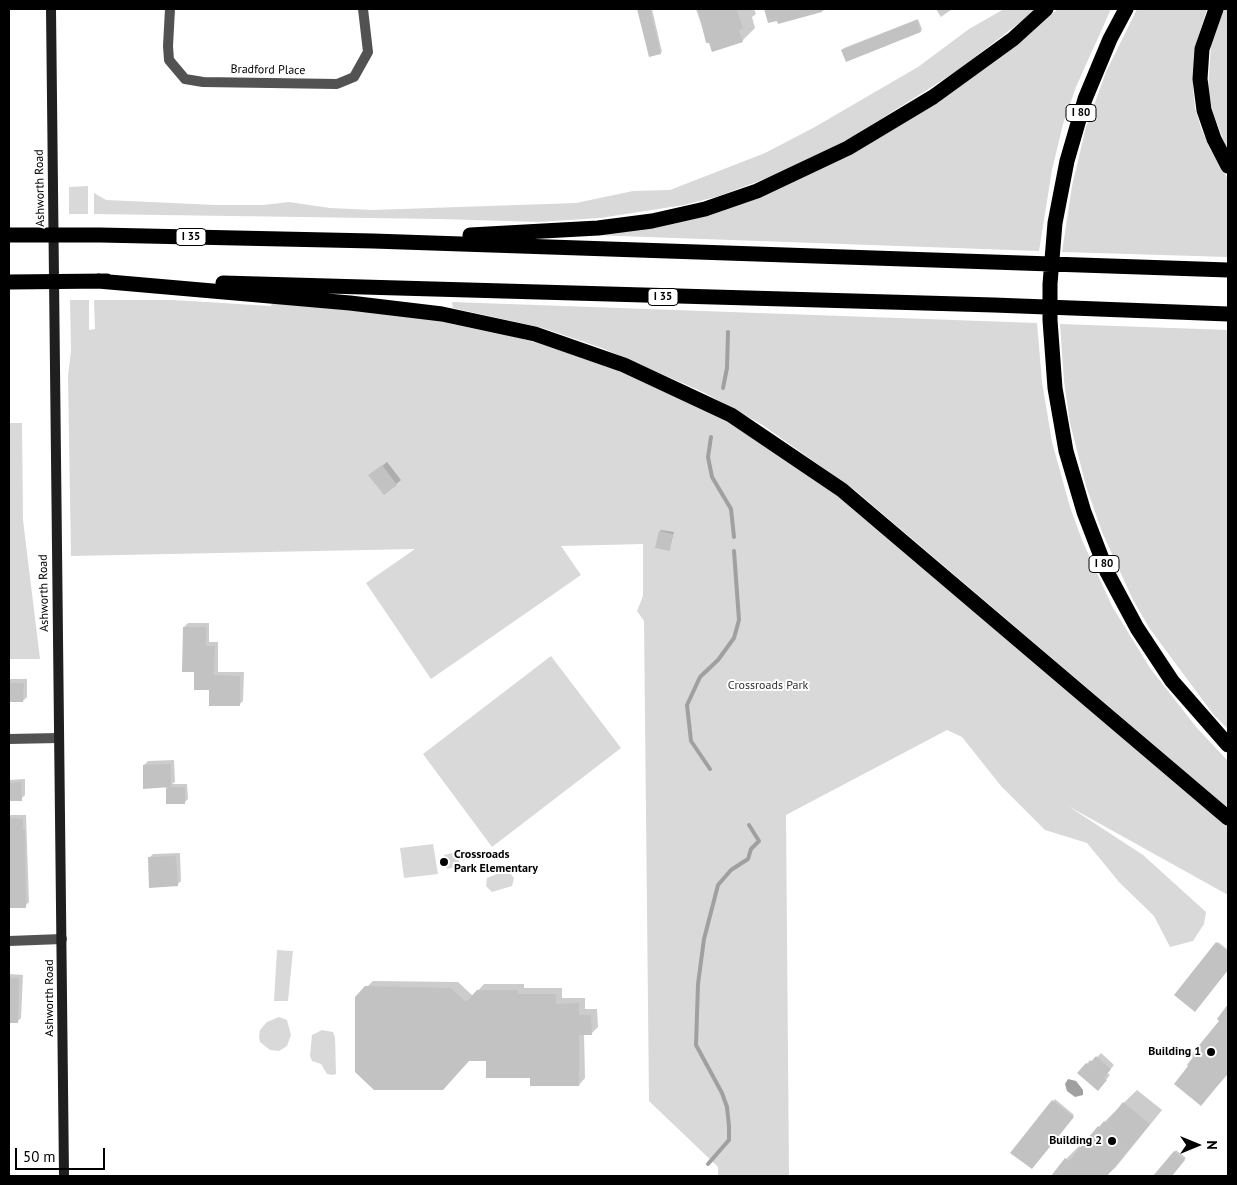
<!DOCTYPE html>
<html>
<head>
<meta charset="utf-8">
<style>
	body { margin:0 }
	#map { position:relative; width:1237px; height:1185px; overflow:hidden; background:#fff; font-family:"PT Sans",sans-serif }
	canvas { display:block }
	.frame { position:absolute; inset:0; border:10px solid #000; pointer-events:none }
	.north { position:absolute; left:1172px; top:1120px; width:50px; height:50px; -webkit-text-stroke:4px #fff; paint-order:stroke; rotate:90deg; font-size:14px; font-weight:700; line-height:20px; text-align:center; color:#000 }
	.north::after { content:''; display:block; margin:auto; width:18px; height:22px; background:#000; clip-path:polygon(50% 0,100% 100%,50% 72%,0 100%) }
	.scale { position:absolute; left:15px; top:1148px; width:90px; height:22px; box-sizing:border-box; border:2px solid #000; border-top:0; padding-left:6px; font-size:15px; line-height:18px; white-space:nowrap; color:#000; -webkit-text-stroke:4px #fff; paint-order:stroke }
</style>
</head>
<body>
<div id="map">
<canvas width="1237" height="1185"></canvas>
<div class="frame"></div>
<div class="north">N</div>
<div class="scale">50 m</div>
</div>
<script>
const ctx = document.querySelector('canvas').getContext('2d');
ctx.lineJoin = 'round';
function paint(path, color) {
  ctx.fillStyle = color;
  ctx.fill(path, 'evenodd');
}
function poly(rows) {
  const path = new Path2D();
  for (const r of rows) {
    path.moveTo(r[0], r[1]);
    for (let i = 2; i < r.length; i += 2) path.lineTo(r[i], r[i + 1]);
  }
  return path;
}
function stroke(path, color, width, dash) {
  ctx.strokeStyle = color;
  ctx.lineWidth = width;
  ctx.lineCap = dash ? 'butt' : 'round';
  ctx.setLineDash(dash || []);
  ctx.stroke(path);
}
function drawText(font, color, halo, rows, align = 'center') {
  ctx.font = font + ' "PT Sans",sans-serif';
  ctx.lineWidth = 4;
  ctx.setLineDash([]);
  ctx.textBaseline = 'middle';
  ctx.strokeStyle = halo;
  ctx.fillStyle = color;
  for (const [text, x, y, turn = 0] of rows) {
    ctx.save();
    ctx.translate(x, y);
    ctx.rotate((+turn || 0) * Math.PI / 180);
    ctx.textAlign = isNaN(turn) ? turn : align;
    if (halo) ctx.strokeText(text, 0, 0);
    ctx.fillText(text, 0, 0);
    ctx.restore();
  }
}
const green = poly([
	[1004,9,1037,9,957,71,849,139,775,175,719,196,684,205,600,218,539,222,439,219,94,214,94,193,106,200,216,205,263,205,289,202,330,208,372,210,576,203,633,191,670,190,765,153,813,128,918,67,969,29],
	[1058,9,1111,9,1076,87,1063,124,1052,170,1039,251,591,235,764,194,1027,34],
	[1137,9,1207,9,1195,47,1193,88,1195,108,1201,128,1210,149,1228,179,1228,257,1062,252,1072,186,1086,127,1106,72],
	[1223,9,1228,9,1228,152,1212,110,1208,89,1211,45],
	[88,186,88,214,69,214,69,187],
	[70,300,89,300,89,330,95,329,94,300,173,300,271,306,272,302,450,321,538,343,632,375,711,412,747,432,848,501,1228,826,1228,895,1068,806,1143,855,1206,912,1204,924,1193,941,1170,947,1154,916,1119,882,1087,843,1045,830,1001,786,962,737,947,730,786,815,789,1176,718,1176,718,1167,649,1101,644,621,637,611,643,596,643,544,561,546,581,575,431,679,366,583,415,549,71,556,68,376,71,351],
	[452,302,1037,323,1042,382,1052,442,1070,507,1082,540,1112,606,1150,668,1197,728,1228,761,1228,808,856,491,761,424,703,392,602,348,543,328,453,308],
	[1060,324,1228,330,1228,729,1213,714,1150,629,1133,600,1102,532,1086,486,1070,423,1064,381],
	[9,423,22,423,23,520,40,659,9,659],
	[551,656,621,748,492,847,423,754],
	[433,844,438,874,404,878,400,848],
	[457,852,460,866,447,869,444,855],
	[507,870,514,878,512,886,492,892,486,886,487,878],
	[277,950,293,951,288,1001,274,1001],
	[279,1017,287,1020,291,1035,287,1046,279,1051,270,1050,260,1042,259,1037,260,1030,267,1022],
	[322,1030,333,1032,335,1037,336,1074,332,1075,327,1074,321,1064,312,1061,310,1056,312,1035]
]);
const water = poly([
	[1068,1079,1076,1081,1083,1090,1083,1095,1075,1097,1067,1091,1065,1084]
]);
const shadow = poly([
	[639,9,652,9,662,52,660,53,650,56],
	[696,9,754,9,756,14,752,17,755,28,742,41,707,42],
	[766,9,829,9,778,23,777,20,769,22],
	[936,9,952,9,941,17],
	[918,19,922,29,921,31,846,60,842,50,844,48],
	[387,462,401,480,384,494,372,474],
	[661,530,674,532,669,550,660,531],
	[188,623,209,623,209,642,218,642,218,672,244,672,243,701,239,705,211,689,195,671,184,627],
	[9,679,27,679,27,697,23,701,9,700,9,703],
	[174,760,175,782,172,784,187,784,188,799,184,803,144,765,148,761],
	[25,779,25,795,21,799,9,800,9,780],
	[9,815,26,815,29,902,25,906,9,906],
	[180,853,181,881,177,885,149,858,153,854],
	[1218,942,1228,950,1228,969,1195,1011,1175,995],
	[9,974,23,975,21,1018,17,1022,9,1022],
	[373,981,458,982,473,996,484,984,524,984,524,988,562,988,562,998,585,998,585,1009,597,1009,598,1027,591,1034,584,1034,585,1078,579,1085,531,1076,487,1060,356,998],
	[1228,1006,1228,1074,1201,1104,1221,1020,1218,1018],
	[1101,1053,1114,1065,1107,1073,1110,1075,1102,1085,1079,1073,1090,1060,1093,1062],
	[1137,1090,1162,1110,1116,1167,1106,1176,1052,1176,1066,1159,1079,1146,1082,1148,1099,1127],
	[1055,1099,1074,1115,1032,1167,1012,1153],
	[1176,1150,1186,1158,1171,1176,1155,1176]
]);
const stream = poly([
	[723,388,727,368,728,332],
	[711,437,708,457,712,477,731,509,734,537],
	[710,769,691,741,687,705,700,677,718,660,734,638,739,620,734,551],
	[708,1164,729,1140,729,1126,727,1107,722,1093,696,1045,698,984,704,939,718,885,731,870,748,859,751,849,759,841,749,825]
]);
const building = poly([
	[637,9,650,9,661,54,649,57],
	[698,9,737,10,743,28,739,30,743,42,712,52,709,43,706,43],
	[764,9,822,9,822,12,778,24,777,21,768,23],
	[917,20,921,32,846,62,841,50],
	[382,465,397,485,384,495,368,475],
	[659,531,673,534,670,551,655,548],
	[183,627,206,627,206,646,215,646,214,675,240,676,240,706,209,706,209,690,194,690,194,672,182,672],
	[9,683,24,683,23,702,9,702],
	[171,764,171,787,143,789,143,765],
	[21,782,22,801,9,801,9,783],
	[166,787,185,787,185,804,166,804],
	[9,818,23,819,23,830,25,830,26,908,9,908],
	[176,856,178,886,149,888,148,857],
	[1216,942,1228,952,1228,970,1195,1012,1174,995],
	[9,978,19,978,18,1023,9,1023],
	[365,986,451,988,466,1002,477,990,518,990,518,994,556,994,556,1004,579,1003,579,1015,591,1015,592,1035,579,1035,579,1086,530,1086,530,1078,486,1078,486,1061,469,1061,443,1090,374,1090,355,1072,355,997],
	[1228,1004,1228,1073,1201,1106,1174,1084,1188,1066,1187,1065,1193,1057,1191,1055,1219,1021,1217,1019],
	[1096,1056,1111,1069,1104,1078,1107,1080,1098,1091,1077,1073,1086,1063,1088,1065],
	[1052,1100,1074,1117,1032,1169,1010,1153],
	[1123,1102,1150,1124,1107,1176,1051,1176,1065,1158,1069,1161,1098,1126,1099,1127,1104,1121,1106,1123],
	[1174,1151,1185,1160,1172,1176,1153,1176]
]);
const street = poly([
	[170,9,168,46,169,60,185,79,203,82,337,84,354,77,368,52,363,9],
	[9,739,59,738],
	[9,941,62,939]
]);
const secondary = poly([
	[51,9,64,1176]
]);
const highway = poly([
	[1126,9,1110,39,1085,99,1067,161,1055,223,1050,284,1050,320,1055,388,1066,451,1084,512,1107,572,1137,628,1172,681,1228,745],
	[1216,9,1202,49,1200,79,1204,110,1214,139,1228,166],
	[9,235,100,235,373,241,1228,270],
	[470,235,598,228,652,221,705,209,757,191,848,148,933,97,1013,39,1046,9],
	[98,281,350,303,442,314,535,334,624,365,731,415,842,490,1228,818],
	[9,282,107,281],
	[223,283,994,305,1228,314]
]);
const markers = [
	[444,862,5,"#000"],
	[1211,1052,5,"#000"],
	[1112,1141,5,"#000"]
];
const shields = [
	[1081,113,30],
	[191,237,30],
	[663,297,30],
	[1104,564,30]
];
const shieldNames = [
	["I 80",1081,113],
	["I 35",191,237],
	["I 35",663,297],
	["I 80",1104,564]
];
const streetNames = [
	["Bradford Place",268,70,1],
	["Ashworth Road",40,188,-91],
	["Ashworth Road",44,593,-91],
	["Ashworth Road",50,998,-90]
];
const parkNames = [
	["Crossroads Park",768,686]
];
const poiNames = [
	["Crossroads",454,855,"left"],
	["Park Elementary",454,869,"left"],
	["Building 1",1201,1052],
	["Building 2",1102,1141]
];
paint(green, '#d9d9d9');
paint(water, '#a0a0a0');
paint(shadow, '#0003');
stroke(stream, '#a0a0a0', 4);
paint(building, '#c2c2c2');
stroke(street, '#525252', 10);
stroke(secondary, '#1f1f1f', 10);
stroke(highway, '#000', 15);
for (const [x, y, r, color] of markers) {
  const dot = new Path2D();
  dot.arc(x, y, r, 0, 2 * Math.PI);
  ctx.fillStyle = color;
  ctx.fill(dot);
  stroke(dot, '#fff', 2);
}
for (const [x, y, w] of shields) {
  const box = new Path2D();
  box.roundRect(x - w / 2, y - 8.5, w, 17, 4);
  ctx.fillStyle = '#fff';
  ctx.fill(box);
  stroke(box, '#000', 1);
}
drawText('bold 11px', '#000', null, shieldNames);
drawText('12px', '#000', '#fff', streetNames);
drawText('12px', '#303030', '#fff', parkNames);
drawText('bold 12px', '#000', '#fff', poiNames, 'right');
</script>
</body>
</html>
